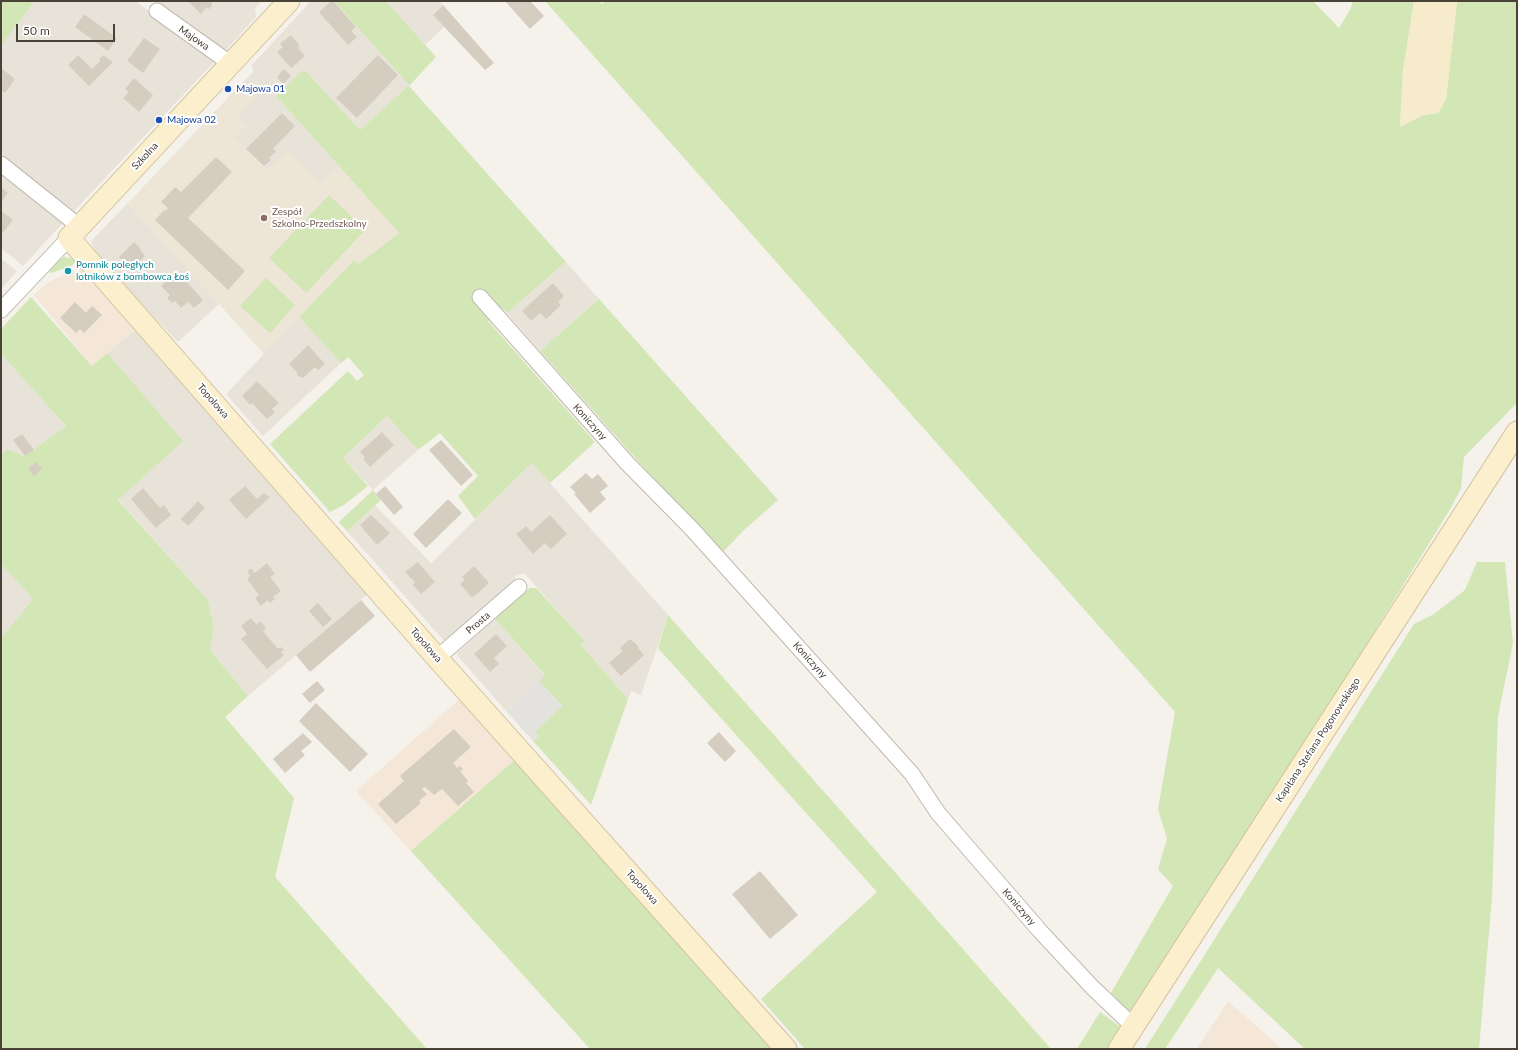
<!DOCTYPE html>
<html>
<head>
<meta charset="utf-8">
<style>
	body { margin:0 }
	#map { position:relative; width:1518px; height:1050px; overflow:hidden; background:#f5f1eb; font-family:Lato,sans-serif }
	canvas { display:block }
	.frame { position:absolute; inset:0; border:2px solid #494239; pointer-events:none }
	.scale { position:absolute; left:16px; top:24px; width:99px; height:18px; box-sizing:border-box; border:2px solid #494239; border-top:0; padding-left:5px; font-size:12px; line-height:14px; white-space:nowrap; color:#494239; -webkit-text-stroke:3px #fff; paint-order:stroke }
</style>
</head>
<body>
<div id="map">
<canvas width="1518" height="1050"></canvas>
<div class="frame"></div>
<div class="scale">50 m</div>
</div>
<script>
const ctx = document.querySelector('canvas').getContext('2d');
ctx.lineJoin = 'round';
function paint(path, color) {
  ctx.fillStyle = color;
  ctx.fill(path, 'evenodd');
}
function poly(rows) {
  const path = new Path2D();
  for (const r of rows) {
    path.moveTo(r[0], r[1]);
    for (let i = 2; i < r.length; i += 2) path.lineTo(r[i], r[i + 1]);
  }
  return path;
}
function stroke(path, color, width, dash) {
  ctx.strokeStyle = color;
  ctx.lineWidth = width;
  ctx.lineCap = dash ? 'butt' : 'round';
  ctx.setLineDash(dash || []);
  ctx.stroke(path);
}
function drawText(font, color, halo, rows, align = 'center') {
  ctx.font = font + ' Lato,sans-serif';
  ctx.lineWidth = 4;
  ctx.setLineDash([]);
  ctx.textBaseline = 'middle';
  ctx.strokeStyle = halo;
  ctx.fillStyle = color;
  for (const [text, x, y, turn = 0] of rows) {
    ctx.save();
    ctx.translate(x, y);
    ctx.rotate((+turn || 0) * Math.PI / 180);
    ctx.textAlign = isNaN(turn) ? turn : align;
    if (halo) ctx.strokeText(text, 0, 0);
    ctx.fillText(text, 0, 0);
    ctx.restore();
  }
}
const residential = poly([
	[34,1,135,1,216,60,74,211,1,154,1,46],
	[154,1,262,1,255,8,256,17,223,53],
	[311,1,334,1,409,85,360,130,304,69,276,96,339,166,321,184,288,151,268,170,234,138,245,126,236,118,256,96,242,83,254,71,251,66],
	[386,1,439,1,443,5,434,15,444,27,425,45],
	[1,173,63,223,23,266,1,248],
	[128,203,219,304,178,342,97,257,91,241],
	[1,259,17,271,1,289],
	[566,262,599,299,540,351,507,313],
	[299,317,341,363,263,436,226,394],
	[137,328,371,591,248,696,210,650,214,628,208,600,118,499,107,353],
	[1,354,66,426,25,456,7,449,1,455],
	[387,416,418,450,373,490,343,458],
	[532,463,668,615,641,695,631,691,628,699,581,645,585,641,524,573,515,576,515,581,446,643,347,531,375,505,431,563],
	[1,564,33,599,1,638],
	[495,619,545,676,506,711,456,654]
]);
const commercial = poly([
	[83,269,137,328,92,366,34,295,41,288,56,278],
	[464,695,518,757,411,851,356,791],
	[1228,1001,1282,1049,1197,1049]
]);
const education = poly([
	[242,83,257,96,236,118,245,126,234,138,268,170,287,150,321,184,339,166,399,233,358,264,354,260,264,354,128,203]
]);
const green = poly([
	[1,1,34,2,1,46],
	[334,1,386,1,436,57,409,86,566,262,507,313,502,308,488,321,595,442,550,483,532,463,475,519,458,496,478,476,440,433,418,450,387,416,343,458,368,486,344,505,330,512,270,444,348,371,357,381,364,375,348,357,341,363,299,317,354,260,358,264,399,233,276,96,304,69,360,130,409,85],
	[545,1,599,1,602,4,605,1,1313,1,1339,28,1350,10,1353,1,1414,1,1403,71,1400,127,1423,115,1438,113,1446,99,1457,1,1517,1,1517,403,1464,457,1461,489,1446,516,1280,784,1131,1015,1111,993,1173,886,1158,869,1167,839,1158,809,1175,712],
	[329,195,365,230,306,293,269,258],
	[64,257,79,260,71,266,51,273,49,272,59,259],
	[266,278,295,305,270,333,240,306],
	[31,297,92,366,107,353,183,441,118,500,208,600,214,628,210,650,248,696,225,717,294,798,275,877,427,1049,1,1049,1,638,33,599,1,564,1,455,7,449,25,456,66,426,1,354,1,329],
	[599,299,778,500,745,529,721,554,540,351],
	[373,490,381,500,347,531,339,522],
	[1477,562,1505,562,1513,643,1498,716,1492,897,1479,1049,1305,1049,1218,968,1165,1049,1145,1049,1414,624,1434,614,1465,590],
	[530,588,536,588,585,641,581,645,628,699,591,805,533,741,539,736,535,731,562,706,539,681,545,675,495,619],
	[668,615,1051,1049,805,1049,761,999,877,892,658,648],
	[518,757,777,1049,590,1049,411,851],
	[1100,1012,1122,1028,1109,1049,1077,1049]
]);
const sand = poly([
	[1414,1,1457,1,1446,99,1438,113,1423,115,1400,127,1403,71]
]);
const parking = poly([
	[539,681,562,706,535,731,539,736,533,741,506,711]
]);
const building = poly([
	[188,1,212,1,212,6,209,9,206,8,201,14],
	[331,1,333,1,356,27,351,31,357,37,348,45,319,12],
	[505,1,530,1,544,16,530,29],
	[443,5,494,63,485,70,433,15],
	[84,14,117,38,108,51,75,27],
	[291,35,300,46,298,48,305,56,291,68,277,52,283,47,280,44],
	[144,38,160,49,143,73,127,61],
	[78,55,92,69,100,61,99,59,103,55,113,62,89,86,68,65],
	[378,55,398,75,357,118,336,98],
	[1,68,15,79,5,93,1,90],
	[284,69,291,76,283,84,277,77],
	[134,78,153,95,139,112,123,98,129,92,125,89],
	[282,113,295,126,273,149,276,151,269,158,271,160,264,166,246,149],
	[216,157,232,172,188,218,245,271,228,290,155,220,164,210,165,211,168,208,161,202,163,200,175,187,181,192],
	[1,187,8,193,1,202],
	[1,211,13,220,1,235],
	[134,242,141,249,140,250,145,256,132,269,119,257],
	[177,271,203,300,194,308,188,302,181,308,175,301,172,303,167,298,170,295,161,286],
	[553,283,564,296,558,302,561,305,546,319,540,313,531,321,522,311],
	[75,302,86,313,92,306,102,315,84,333,80,329,76,333,60,318],
	[308,345,325,364,318,370,315,367,303,378,298,376,296,371,289,364],
	[257,381,279,403,272,409,275,412,267,419,252,403,250,405,242,396],
	[382,432,394,445,370,467,363,459,365,457,360,452],
	[22,434,34,450,25,456,13,440],
	[441,440,473,475,461,486,429,450],
	[36,462,42,469,34,476,28,469],
	[586,473,592,479,598,474,608,486,600,492,606,499,590,513,574,494,576,493,570,487],
	[245,486,257,499,264,493,270,497,246,519,229,500],
	[385,486,403,507,394,515,376,494],
	[143,488,160,508,164,505,171,515,156,528,131,499],
	[448,499,462,513,426,548,413,534],
	[198,501,205,508,188,526,181,519],
	[371,515,390,533,377,545,360,525],
	[550,515,567,534,551,549,545,543,533,554,516,534,526,526,531,532],
	[418,562,435,582,421,594,413,585,415,582,405,572],
	[267,563,275,574,270,577,281,591,273,597,275,599,270,603,268,600,261,606,255,598,259,595,247,579,250,576,248,573,249,569,252,569,255,573],
	[474,566,489,583,472,598,460,584,465,580,462,577],
	[361,600,375,616,310,672,296,655],
	[318,603,332,619,323,627,309,611],
	[251,618,257,625,260,621,266,628,263,631,278,649,281,647,284,650,281,652,284,655,267,669,241,639,247,634,241,626],
	[496,634,507,646,494,658,499,664,490,672,474,654],
	[630,639,638,646,638,648,644,655,621,676,609,663,623,651,620,648],
	[317,681,325,690,310,703,302,694],
	[316,703,368,754,350,772,299,721],
	[454,729,471,747,453,763,457,768,460,766,463,769,460,771,468,781,466,783,474,792,458,806,442,789,434,795,425,787,422,789,427,794,419,801,421,803,396,824,378,804,404,781,400,776],
	[719,732,736,751,725,762,707,743],
	[303,733,312,742,301,751,305,755,285,773,273,759],
	[760,871,798,915,770,939,732,894]
]);
const street = poly([
	[157,11,231,64],
	[1,164,80,227],
	[480,297,627,463,692,529,912,774,938,813,1040,931,1092,987,1134,1027],
	[1,310,69,238],
	[437,658,519,587]
]);
const secondary = poly([
	[289,1,69,238,437,658,786,1049],
	[1119,1049,1517,432]
]);
const markers = [
	[228,89,4,"#1a4fb4"],
	[159,120,4,"#1a4fb4"],
	[264,218,4,"#8d6e63"],
	[68,271,4,"#0f9aa8"]
];
const streetNames = [
	["Majowa",194,38,35],
	["Szkolna",145,156,-47],
	["Topolowa",213,401,49],
	["Koniczyny",590,422,48],
	["Prosta",478,623,-41],
	["Topolowa",426,645,49],
	["Koniczyny",810,660,48],
	["Kapitana Stefana Pogonowskiego",1318,740,-57],
	["Topolowa",642,887,48],
	["Koniczyny",1019,907,49]
];
const transitNames = [
	["Majowa 01",236,89],
	["Majowa 02",167,120]
];
const educationNames = [
	["Zespół",272,212],
	["Szkolno-Przedszkolny",272,224]
];
const cultureNames = [
	["Pomnik poległych",76,265],
	["lotników z bombowca Łoś",76,277]
];
paint(residential, '#e8e3d9');
paint(commercial, '#f5e7d8');
paint(education, '#ede5d6');
paint(green, '#d3e6b6');
paint(sand, '#f6ebca');
paint(parking, '#e4e2df');
paint(building, '#d6cdc1');
stroke(street, '#c0b9ae', 17);
stroke(secondary, '#d2c29d', 23);
stroke(street, '#fff', 15);
stroke(secondary, '#fcefce', 21);
for (const [x, y, r, color] of markers) {
  const dot = new Path2D();
  dot.arc(x, y, r, 0, 2 * Math.PI);
  ctx.fillStyle = color;
  ctx.fill(dot);
  stroke(dot, '#fff', 1.5);
}
drawText('10px', '#494239', '#fff', streetNames);
drawText('10px', '#164399', '#fff', transitNames, 'left');
drawText('10px', '#785e54', '#fff', educationNames, 'left');
drawText('10px', '#0d838f', '#fff', cultureNames, 'left');
</script>
</body>
</html>
